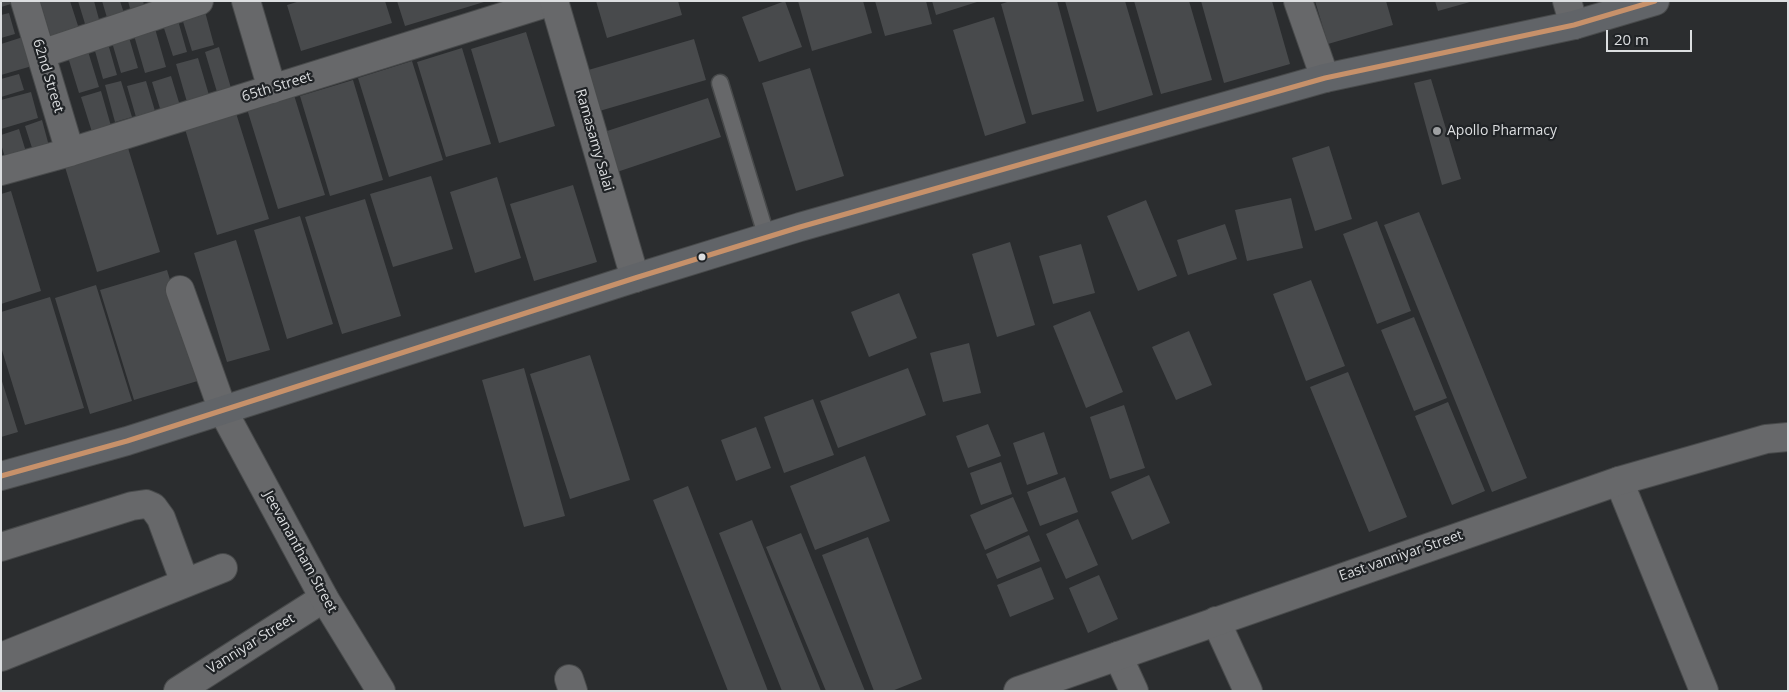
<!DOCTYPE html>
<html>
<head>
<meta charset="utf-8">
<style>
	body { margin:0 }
	#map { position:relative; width:1789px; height:692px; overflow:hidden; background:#2b2d2f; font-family:"Open Sans",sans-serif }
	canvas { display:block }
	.frame { position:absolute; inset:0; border:2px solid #dcdee0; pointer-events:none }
	.scale { position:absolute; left:1606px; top:30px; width:86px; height:22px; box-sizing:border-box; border:2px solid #dcdee0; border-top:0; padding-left:6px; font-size:15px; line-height:18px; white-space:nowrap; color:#dcdee0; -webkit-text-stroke:4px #202326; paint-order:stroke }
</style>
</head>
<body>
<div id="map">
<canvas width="1789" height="692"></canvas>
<div class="frame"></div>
<div class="scale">20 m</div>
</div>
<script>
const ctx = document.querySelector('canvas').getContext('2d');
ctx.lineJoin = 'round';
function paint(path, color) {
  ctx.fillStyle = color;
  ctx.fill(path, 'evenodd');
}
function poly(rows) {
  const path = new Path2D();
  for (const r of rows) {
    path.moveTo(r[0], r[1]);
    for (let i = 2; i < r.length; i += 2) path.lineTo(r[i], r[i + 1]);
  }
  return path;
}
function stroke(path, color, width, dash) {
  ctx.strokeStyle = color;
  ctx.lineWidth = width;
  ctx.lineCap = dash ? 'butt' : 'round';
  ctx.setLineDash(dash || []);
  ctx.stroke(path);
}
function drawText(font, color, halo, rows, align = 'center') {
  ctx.font = font + ' "Open Sans",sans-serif';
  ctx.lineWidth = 4.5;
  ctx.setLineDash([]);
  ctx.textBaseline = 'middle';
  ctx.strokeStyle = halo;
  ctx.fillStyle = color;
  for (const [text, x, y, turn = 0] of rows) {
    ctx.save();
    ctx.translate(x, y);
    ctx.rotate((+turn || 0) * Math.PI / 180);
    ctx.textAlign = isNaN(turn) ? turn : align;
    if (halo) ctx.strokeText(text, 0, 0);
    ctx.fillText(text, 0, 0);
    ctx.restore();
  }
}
const building = poly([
	[1,1,10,1,11,4,1,7],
	[40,1,70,1,81,35,53,44],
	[78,1,94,1,100,23,86,27],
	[102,1,120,1,125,16,108,21],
	[128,1,143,1,145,8,131,12],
	[300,1,385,1,392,23,301,51,287,5],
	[397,1,484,1,484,2,405,26],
	[596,1,678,1,682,15,607,38],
	[785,1,802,47,759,62,742,17],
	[798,1,863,1,872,33,812,51],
	[875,1,926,1,932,24,885,36],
	[932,1,977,1,977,2,936,15],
	[1010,1,1057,1,1084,101,1032,115,1001,4],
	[1065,1,1125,1,1153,95,1097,112],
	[1134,1,1189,1,1212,80,1161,94],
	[1201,1,1272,1,1290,64,1224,83],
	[1315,1,1386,1,1393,25,1328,44],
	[1435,1,1470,1,1470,2,1438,11],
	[204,8,214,45,192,51,181,15],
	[9,13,15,34,1,38,1,15],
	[177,17,187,52,173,56,162,22],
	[994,17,1026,123,985,136,953,30],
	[154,25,166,67,145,73,133,32],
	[526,32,555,126,499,143,471,49],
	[128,34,138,68,121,73,111,39],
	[23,37,32,66,1,75,1,44],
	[694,39,706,80,596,112,585,71],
	[107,40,117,75,103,79,93,44],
	[219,47,231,88,217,92,205,52],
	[87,48,99,87,79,93,67,54],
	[462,48,491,144,446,157,417,62],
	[198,58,209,95,187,102,176,64],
	[412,61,443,160,389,177,358,78],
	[810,68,844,176,796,191,762,83],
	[19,74,24,90,1,97,1,79],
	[171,76,181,109,162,115,152,82],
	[1431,79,1461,179,1442,185,1414,83],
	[353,80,383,180,330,196,300,96],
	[121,81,132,117,115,122,105,85],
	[146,81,155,111,136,117,127,86],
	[101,91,111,126,92,132,81,97],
	[31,92,38,118,1,129,1,100],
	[294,95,325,195,278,209,247,109],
	[708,98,721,137,617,172,604,132],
	[236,113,269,219,217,235,185,129],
	[42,120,49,146,33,151,25,126],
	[19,129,27,155,6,161,1,144,1,135],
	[1329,146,1352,219,1315,231,1292,158],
	[128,148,160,252,97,272,65,167],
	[431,176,453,249,393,267,370,194],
	[497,177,521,258,475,273,450,192],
	[573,185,597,262,534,281,510,204],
	[11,191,41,291,1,304,1,194],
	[1291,198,1303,248,1247,261,1235,210],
	[365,199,401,316,342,334,305,217],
	[1146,200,1177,276,1138,291,1107,216],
	[1419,212,1527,478,1492,492,1384,225],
	[300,216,333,324,287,339,254,230],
	[1377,221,1411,311,1377,324,1343,234],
	[1225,224,1237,259,1188,275,1177,240],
	[236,240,270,350,227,362,194,253],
	[1010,242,1035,325,997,337,972,254],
	[1081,244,1095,293,1053,304,1039,256],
	[167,270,201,380,134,400,100,290],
	[1311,280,1345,366,1306,381,1273,294],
	[96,285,132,401,90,414,55,298],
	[899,293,917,338,869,357,851,312],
	[50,297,84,408,25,425,1,347,1,312],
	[1090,311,1123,392,1086,408,1053,326],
	[1414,317,1447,398,1414,411,1381,330],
	[1189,331,1212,385,1176,400,1152,347],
	[969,343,981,393,943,402,930,353],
	[590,355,630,480,570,499,530,374],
	[524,368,565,516,524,527,482,380],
	[908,368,926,415,838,448,820,401],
	[1348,372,1407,517,1369,532,1310,387],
	[1,378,18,432,1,437],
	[813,399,834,455,784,473,764,417],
	[1448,402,1485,491,1452,505,1415,416],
	[1124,405,1145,468,1110,479,1090,417],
	[988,424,1001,456,968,468,956,436],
	[756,427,771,468,736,481,721,440],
	[1044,432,1058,474,1027,485,1013,443],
	[865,456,890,521,815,550,790,486],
	[1001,462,1012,494,981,505,970,473],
	[1149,475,1170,523,1132,540,1111,492],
	[1065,477,1078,512,1040,526,1027,492],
	[688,486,768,691,728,691,653,500],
	[1013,497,1028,531,985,550,970,515],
	[1078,519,1098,565,1066,579,1046,534],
	[752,520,821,691,782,691,719,533],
	[801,533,865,691,826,691,766,547],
	[1029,535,1040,561,997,579,986,554],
	[868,537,922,679,892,691,874,691,822,555],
	[1041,567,1054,599,1010,617,997,585],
	[1099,575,1118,619,1088,633,1069,588]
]);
const service = poly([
	[720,83,767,238]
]);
const minor = poly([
	[25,1,70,152],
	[246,1,272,89],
	[1298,1,1325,78],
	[41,54,199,1],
	[1,171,70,152,553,1],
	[180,290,223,411],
	[1619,481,1704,691],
	[1,547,132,506,146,504,153,507,161,518,185,583],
	[1216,621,1248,691],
	[1118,656,1134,691],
	[1,657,223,568],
	[569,679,573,691],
	[178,691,324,598]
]);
const tertiary = poly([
	[554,1,635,278],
	[1567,1,1574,25],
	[223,411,324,598,381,691],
	[1018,691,1619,481,1766,439,1788,437]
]);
const secondary = poly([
	[1,476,127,441,635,278,800,227,1325,78,1574,25,1655,1]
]);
const bus1 = poly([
	[1,476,127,441,635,278,800,227,1325,78,1574,25,1655,1]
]);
const markers = [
	[1437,131,5,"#9ea0a2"],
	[702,257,4.5,"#dcdee0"]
];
const streetNames = [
	["62nd Street",48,76,73],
	["65th Street",277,87,-17],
	["Ramasamy Salai",594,140,74],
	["Jeevanantham Street",300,552,61],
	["East vanniyar Street",1401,556,-19],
	["Vanniyar Street",251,644,-32]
];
const poiNames = [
	["Apollo Pharmacy",1447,131]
];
paint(building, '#484a4c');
stroke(service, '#484a4b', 19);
stroke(minor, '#484a4b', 30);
stroke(tertiary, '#484a4b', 30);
stroke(secondary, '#484a4b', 30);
stroke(service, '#67686a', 16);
stroke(minor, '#67686a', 28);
stroke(tertiary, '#67686a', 28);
stroke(secondary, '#616468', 28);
stroke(bus1, '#c7916a', 5);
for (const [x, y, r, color] of markers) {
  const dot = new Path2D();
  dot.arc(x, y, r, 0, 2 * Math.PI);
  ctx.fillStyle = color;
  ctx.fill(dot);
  stroke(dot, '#202326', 2);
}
drawText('14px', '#dcdee0', '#202326', streetNames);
drawText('14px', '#dcdee0', '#202326', poiNames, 'left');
</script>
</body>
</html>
